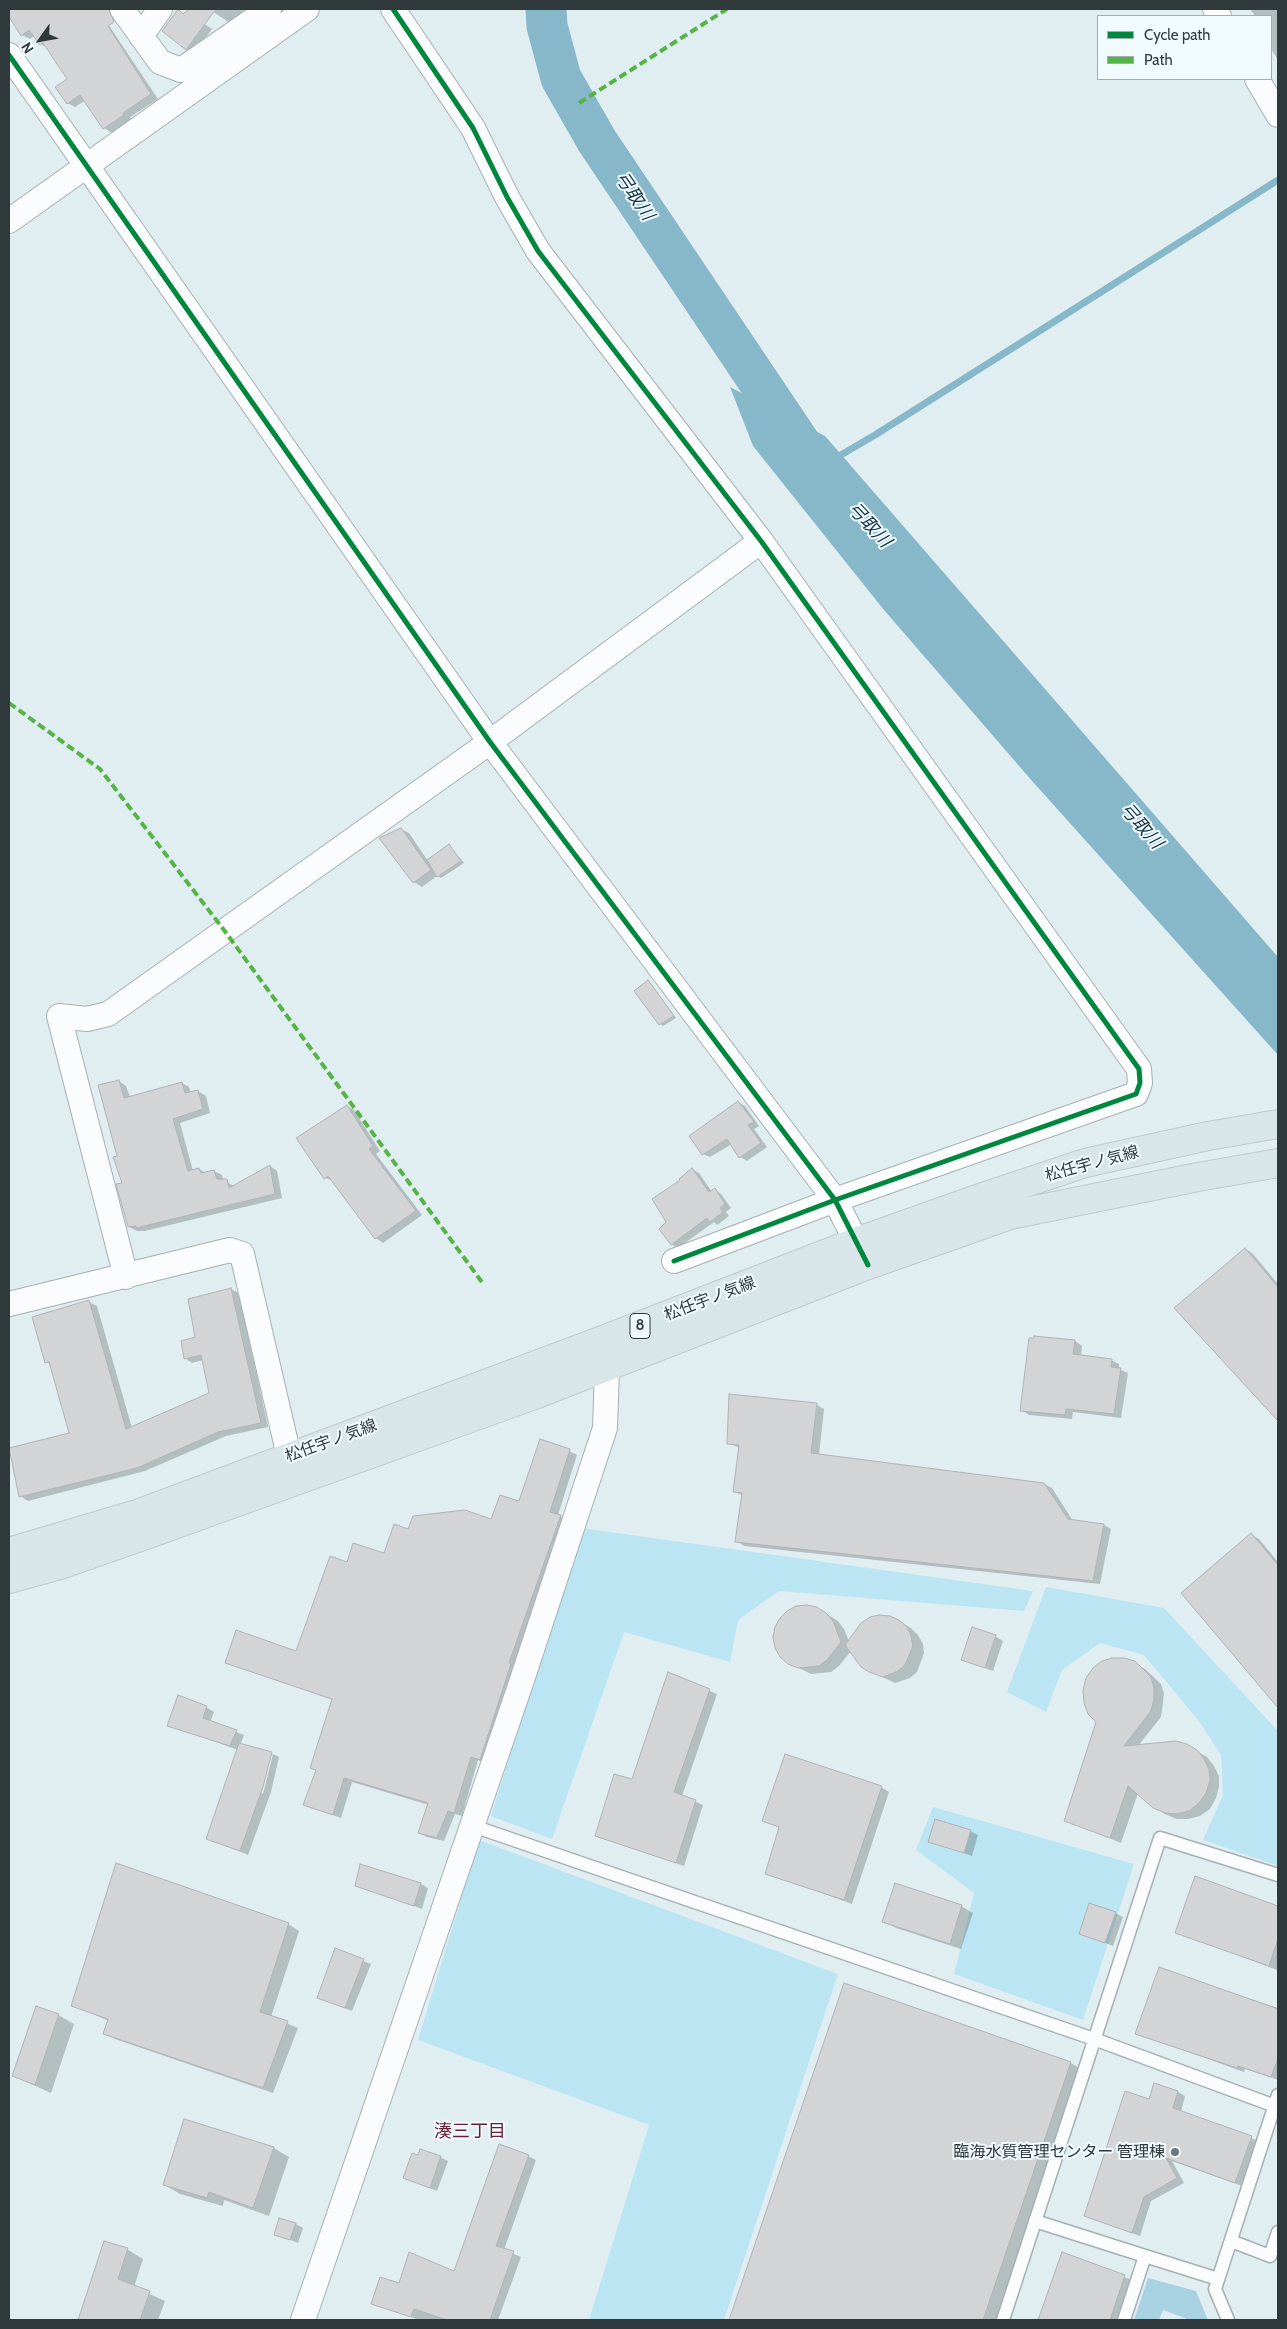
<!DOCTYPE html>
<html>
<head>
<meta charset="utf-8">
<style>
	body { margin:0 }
	#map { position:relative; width:1287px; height:2329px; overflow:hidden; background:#e0eef2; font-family:Cabin,sans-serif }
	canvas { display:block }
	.frame { position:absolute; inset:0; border:10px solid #2f393c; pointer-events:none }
	.legend { position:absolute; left:1097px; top:15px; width:175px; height:65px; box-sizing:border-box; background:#f1fbff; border:1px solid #a3adb1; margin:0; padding:6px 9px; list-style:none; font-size:15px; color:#2f393c }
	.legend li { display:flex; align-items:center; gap:10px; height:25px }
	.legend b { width:25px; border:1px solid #a3adb1 }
	.north { position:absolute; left:15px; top:15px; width:50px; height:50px; -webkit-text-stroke:4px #f1fbff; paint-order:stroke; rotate:238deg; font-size:14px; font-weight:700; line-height:20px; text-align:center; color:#2f393c }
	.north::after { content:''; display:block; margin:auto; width:18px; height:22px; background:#2f393c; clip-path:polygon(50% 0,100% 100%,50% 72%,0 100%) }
</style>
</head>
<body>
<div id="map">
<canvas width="1287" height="2329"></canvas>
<div class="frame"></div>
<ul class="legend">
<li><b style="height:6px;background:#00873e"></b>Cycle path</li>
<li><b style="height:6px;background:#56b346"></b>Path</li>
</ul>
<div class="north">N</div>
</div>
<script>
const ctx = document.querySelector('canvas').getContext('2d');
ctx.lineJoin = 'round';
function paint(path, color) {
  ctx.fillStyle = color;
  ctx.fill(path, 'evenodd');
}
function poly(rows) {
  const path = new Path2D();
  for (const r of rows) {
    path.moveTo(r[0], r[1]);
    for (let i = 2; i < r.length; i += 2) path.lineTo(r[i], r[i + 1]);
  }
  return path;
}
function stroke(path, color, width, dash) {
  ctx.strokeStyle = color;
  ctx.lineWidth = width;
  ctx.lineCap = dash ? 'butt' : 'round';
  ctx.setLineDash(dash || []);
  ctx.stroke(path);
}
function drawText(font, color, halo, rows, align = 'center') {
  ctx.font = font + ' Cabin,"Noto Sans JP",sans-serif';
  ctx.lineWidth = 4;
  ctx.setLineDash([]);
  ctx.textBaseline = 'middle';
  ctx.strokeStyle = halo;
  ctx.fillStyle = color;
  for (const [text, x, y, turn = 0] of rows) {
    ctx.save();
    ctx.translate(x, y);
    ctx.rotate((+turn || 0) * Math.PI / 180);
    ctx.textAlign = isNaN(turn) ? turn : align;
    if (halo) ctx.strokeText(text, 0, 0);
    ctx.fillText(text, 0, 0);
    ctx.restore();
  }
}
const green = poly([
	[581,1528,1033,1591,1024,1611,779,1591,738,1620,730,1662,624,1632,552,1839,491,1816],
	[1046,1587,1164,1608,1278,1731,1278,1866,1203,1840,1223,1795,1221,1755,1199,1721,1144,1655,1100,1643,1062,1670,1046,1712,1007,1692],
	[933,1807,1134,1864,1083,2020,954,1974,974,1893,916,1850],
	[479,1840,838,1974,724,2320,589,2320,649,2125,418,2040]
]);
const forest = poly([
	[1148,2278,1196,2291,1208,2320,1190,2320,1163,2310,1159,2320,1134,2320]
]);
const water = poly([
	[730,387,825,436,1278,957,1278,1055,1033,782,884,610,753,446]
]);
const shadow = poly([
	[9,9,98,9,158,99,130,117,131,119,112,133,104,128,86,100,75,107,67,103,69,79,47,48,41,44,34,36,30,39,22,35,9,15],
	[209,9,244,9,233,25],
	[1250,9,1278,9,1278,60,1271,49,1271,16,1255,16],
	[178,11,194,17,212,29,194,53,187,49],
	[401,829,409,833,428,861,449,845,464,863,441,878,437,876,422,887,414,882,381,838],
	[649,981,676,1018,663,1026,660,1024],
	[119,1081,126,1086,130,1097,182,1083,189,1087,191,1093,198,1091,206,1096,210,1113,180,1123,193,1171,199,1169,206,1173,214,1171,222,1175,223,1180,234,1186,270,1166,277,1171,282,1198,145,1231,137,1231,129,1227,118,1157],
	[738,1102,745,1106,759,1126,754,1129,767,1147,747,1161,740,1157,732,1144,710,1157,703,1154],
	[347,1106,354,1110,380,1151,376,1154,422,1215,383,1243,376,1238,334,1181,325,1178],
	[692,1169,699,1173,712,1192,715,1190,721,1194,731,1208,726,1212,729,1216,717,1225,714,1222,678,1248,671,1244,668,1223,682,1181],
	[1246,1249,1253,1254,1278,1284,1278,1420,1175,1309],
	[231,1289,239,1293,268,1427,226,1436,145,1471,28,1501,20,1496,9,1449,71,1434,50,1364,46,1362,89,1302,97,1306,132,1428,210,1393,203,1360,192,1363,185,1358],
	[1035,1337,1075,1341,1082,1346,1081,1356,1111,1360,1119,1364,1119,1369,1128,1373,1121,1418,1073,1412,1072,1419,1029,1415,1022,1410],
	[817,1405,824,1409,819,1455,1044,1484,1052,1488,1073,1521,1104,1525,1111,1529,1100,1584,744,1546,737,1541,743,1496,735,1492,740,1448,728,1443],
	[569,1451,577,1455,558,1515,568,1521,487,1763,478,1760,462,1816,455,1814,444,1841,427,1837,419,1833,429,1805,352,1782,341,1818,305,1805,317,1771,311,1767,333,1700,227,1663,297,1652,348,1563,384,1555,409,1530,492,1521,519,1503],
	[1252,1535,1259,1539,1278,1562,1278,1706,1182,1593],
	[817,1608,838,1621,844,1629,849,1641,899,1621,911,1628,918,1635,923,1644,924,1653,917,1672,910,1678,895,1683,869,1671,851,1651,839,1666,831,1672,811,1674,789,1663],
	[995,1636,1003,1641,993,1671,962,1660],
	[1134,1663,1145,1669,1161,1684,1164,1694,1161,1717,1138,1746,1186,1745,1207,1757,1214,1766,1219,1776,1219,1787,1216,1798,1210,1809,1200,1816,1188,1819,1176,1819,1165,1814,1154,1807,1138,1793,1121,1843,1065,1820],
	[669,1674,717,1694,682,1796,703,1805,684,1866,596,1835,633,1781],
	[206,1707,214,1712,210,1722,244,1735,240,1745,261,1793,263,1794,273,1754,279,1757,271,1792,248,1855,207,1838,238,1750,169,1725],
	[881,1787,889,1792,852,1904,767,1873,780,1828,763,1820],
	[970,1831,978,1835,972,1856,930,1841],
	[361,1866,421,1884,428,1888,422,1909,357,1885],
	[1196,1878,1278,1908,1277,1970,1176,1932],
	[961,1906,973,1913,961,1949,896,1928,884,1921],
	[1115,1913,1123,1917,1113,1946,1080,1933],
	[288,1924,299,1931,271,2017,298,2028,273,2093,115,2039,105,2033,109,2021,72,2005],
	[336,1950,371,1964,352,2011,318,1998],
	[1160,1969,1278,2008,1278,2080,1245,2069,1244,2072,1137,2033],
	[844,1985,1071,2063,1086,2072,1002,2320,730,2320],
	[58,2015,74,2024,51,2093,13,2076],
	[1178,2092,1185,2096,1181,2112,1259,2141,1242,2186,1172,2161,1184,2183,1151,2201,1140,2236,1085,2216,1150,2101],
	[274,2148,289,2157,269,2216,224,2200,223,2206,180,2194,165,2185],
	[419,2156,440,2157,448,2161,437,2191,404,2178],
	[528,2156,536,2160,504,2250,521,2257,498,2320,419,2320,372,2303,400,2285,455,2273],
	[296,2224,303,2228,298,2243,276,2234],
	[105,2242,128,2250,143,2259,134,2287,165,2301,158,2320,79,2320],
	[1063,2253,1132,2280,1119,2320,1040,2320]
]);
const stream = poly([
	[834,459,875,435,1278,180]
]);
const river = poly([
	[546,9,547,26,561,78,597,141,810,458]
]);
const building = poly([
	[9,9,109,9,114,22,108,26,151,94,123,113,124,115,103,129,80,95,67,104,55,87,67,79,43,43,40,45,29,30,21,36,9,17,9,9],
	[178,9,183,14,189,9,216,9,186,50,162,31,178,9],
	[401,828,431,870,413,883,379,838,401,828],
	[449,844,461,861,437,877,427,860,449,844],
	[648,980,674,1016,659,1025,634,991,648,980],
	[119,1080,124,1098,182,1082,185,1093,198,1090,203,1109,173,1119,188,1171,199,1168,201,1173,214,1170,217,1179,227,1179,229,1188,270,1165,275,1194,136,1228,136,1226,128,1227,116,1184,122,1183,113,1157,117,1156,98,1085,119,1080],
	[738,1101,754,1122,748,1125,761,1143,739,1158,727,1139,702,1155,689,1136,738,1101],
	[347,1105,373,1146,369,1149,416,1211,375,1239,328,1176,324,1179,296,1138,347,1105],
	[692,1168,709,1192,715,1188,725,1204,720,1208,723,1212,710,1222,707,1218,671,1245,659,1229,666,1222,652,1199,680,1180,679,1179,692,1168],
	[1245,1248,1278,1287,1278,1421,1174,1308,1245,1248],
	[231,1288,261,1423,218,1432,137,1468,19,1497,9,1448,69,1433,49,1362,45,1363,32,1317,89,1300,126,1429,209,1393,201,1355,184,1359,181,1341,195,1337,188,1299,231,1288],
	[1034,1336,1075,1340,1073,1354,1112,1359,1111,1367,1121,1368,1114,1414,1066,1409,1065,1415,1020,1411,1029,1338,1034,1338,1034,1336],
	[729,1394,817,1403,811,1453,1044,1483,1068,1519,1104,1524,1093,1581,735,1542,742,1493,733,1492,739,1445,727,1444,729,1394],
	[540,1439,570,1449,550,1512,561,1515,509,1663,511,1664,480,1760,471,1757,454,1813,448,1811,437,1838,418,1833,428,1803,344,1778,333,1815,303,1805,316,1770,310,1768,332,1699,225,1663,236,1630,296,1651,330,1556,347,1562,353,1543,384,1553,394,1524,408,1529,413,1516,465,1510,491,1519,500,1495,519,1501,540,1439],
	[1251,1533,1278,1565,1278,1708,1181,1593,1251,1533],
	[807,1605,817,1607,826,1613,833,1621,841,1642,827,1660,819,1666,798,1668,788,1664,780,1657,775,1648,773,1637,775,1627,780,1618,787,1611,796,1606,807,1605],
	[879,1615,890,1616,899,1620,907,1627,911,1636,913,1646,905,1665,898,1671,883,1677,869,1672,861,1667,845,1645,861,1623,870,1617,879,1615],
	[972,1627,996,1635,985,1668,961,1660,972,1627],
	[1112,1658,1124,1658,1135,1661,1151,1677,1154,1688,1154,1699,1151,1711,1124,1746,1176,1741,1187,1744,1197,1750,1204,1759,1209,1769,1210,1781,1206,1793,1199,1803,1189,1811,1177,1814,1165,1813,1153,1808,1128,1786,1110,1838,1064,1821,1096,1722,1088,1714,1084,1703,1083,1690,1086,1678,1093,1668,1102,1661,1112,1658],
	[668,1672,710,1689,674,1792,696,1800,676,1863,595,1836,614,1774,632,1779,668,1672],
	[178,1695,207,1706,203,1718,237,1730,230,1746,167,1726,178,1695],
	[239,1743,272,1752,263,1787,240,1851,206,1839,239,1743],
	[785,1754,882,1786,844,1900,765,1874,779,1827,762,1821,785,1754],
	[935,1819,971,1830,964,1853,928,1842,935,1819],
	[116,1863,289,1923,260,2012,288,2021,263,2088,103,2034,108,2019,71,2006,116,1863],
	[360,1864,421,1883,414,1906,355,1886,360,1864],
	[1195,1876,1278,1906,1278,1939,1269,1966,1175,1933,1195,1876],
	[895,1883,962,1905,950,1944,882,1922,895,1883],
	[1089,1903,1116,1912,1105,1943,1079,1934,1089,1903],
	[335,1948,364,1959,345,2008,317,1998,335,1948],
	[1159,1967,1278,2009,1278,2058,1271,2077,1238,2066,1237,2068,1135,2034,1159,1967],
	[844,1983,1071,2062,983,2320,729,2320,844,1983],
	[36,2006,59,2014,35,2085,12,2076,36,2006],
	[1154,2083,1178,2091,1173,2108,1252,2136,1235,2183,1166,2158,1177,2178,1144,2197,1132,2233,1084,2216,1125,2091,1149,2099,1154,2083],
	[184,2119,274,2147,253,2208,209,2192,207,2198,163,2185,184,2119],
	[499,2144,529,2155,496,2246,514,2251,490,2320,447,2320,414,2309,411,2317,371,2304,380,2277,399,2283,409,2252,454,2271,499,2144],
	[420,2149,441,2156,430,2188,403,2178,412,2153,418,2155,420,2149],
	[279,2218,296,2223,290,2240,274,2235,279,2218],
	[104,2241,128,2248,118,2279,150,2291,140,2320,78,2320,104,2241],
	[1062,2252,1125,2275,1110,2320,1038,2320,1062,2252]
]);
const service = poly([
	[473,1826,1094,2039,1275,2106],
	[1035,2221,1145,2256],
	[1231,2241,1270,2256,1278,2232],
	[1003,2320,1160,1838,1278,1875],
	[1124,2320,1145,2256,1218,2279],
	[1228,2320,1215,2289,1278,2095]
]);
const minor = poly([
	[122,9,160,62,181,70,269,9],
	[393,9,473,128,507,197,538,251,761,541,1139,1069,1140,1083,1136,1094,835,1200,674,1261],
	[1215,9,1219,16],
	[141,36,160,9],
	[9,55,490,742,835,1200,865,1259],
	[1257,79,1278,115],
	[9,221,307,9],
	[126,1277,59,1016,87,1019,108,1014,490,742,761,541],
	[9,1304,230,1250,242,1254,289,1456,296,1475],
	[303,2320,521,1683,605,1428,607,1368,602,1350]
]);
const primary = poly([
	[9,1552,137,1514,600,1341,856,1242,983,1197,1085,1163,1208,1136,1278,1124],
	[9,1579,60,1565,154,1532,537,1394,868,1265,1010,1215,1198,1177,1278,1163]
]);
const quiet = poly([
	[579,103,727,9],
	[9,703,100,769,224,930,484,1285]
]);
const cycleway = poly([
	[393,9,473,128,507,197,538,251,761,541,1139,1069,1140,1083,1136,1094,835,1200,674,1261],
	[9,55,490,742,835,1200,868,1265]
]);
const markers = [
	[1175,2152,5,"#6d787c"]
];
const shields = [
	[640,1326,20]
];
const shieldNames = [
	["8",640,1326]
];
const streetNames = [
	["松任宇ノ気線",1092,1164,-15],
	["松任宇ノ気線",710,1299,-21],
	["松任宇ノ気線",331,1441,-20]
];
const poiNames = [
	["臨海水質管理センター 管理棟",1165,2152]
];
const waterNames = [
	["弓取川",634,196,56],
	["弓取川",869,525,47],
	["弓取川",1141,826,49]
];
const neighbourhoodNames = [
	["湊三丁目",470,2132]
];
paint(green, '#bce5f3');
paint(forest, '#a8d2e1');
paint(water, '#87b8c9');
paint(shadow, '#0003');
stroke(stream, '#87b8c9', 7);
stroke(river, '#87b8c9', 41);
paint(building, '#d2d4d6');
stroke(building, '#b1b2b5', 1);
stroke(service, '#a6b0b4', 15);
stroke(minor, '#a6b0b4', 26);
stroke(primary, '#c2c9cc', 30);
stroke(service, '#fafcfd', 12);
stroke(minor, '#fafcfd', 24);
stroke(primary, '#d8e6ea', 28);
stroke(quiet, '#56b346', 4, [8, 4]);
stroke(cycleway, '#00873e', 5);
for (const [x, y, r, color] of markers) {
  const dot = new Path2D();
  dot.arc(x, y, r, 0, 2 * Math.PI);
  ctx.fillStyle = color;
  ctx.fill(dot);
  stroke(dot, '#f1fbff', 2);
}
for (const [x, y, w] of shields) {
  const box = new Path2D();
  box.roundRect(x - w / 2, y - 12.5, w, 25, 4);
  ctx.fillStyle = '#f1fbff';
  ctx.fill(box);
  stroke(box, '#2f393c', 1);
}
drawText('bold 15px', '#2f393c', null, shieldNames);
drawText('16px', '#2f393c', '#f1fbff', streetNames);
drawText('16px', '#2f393c', '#f1fbff', poiNames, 'right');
drawText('italic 18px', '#173741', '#f1fbff', waterNames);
drawText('18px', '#652135', '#f1fbff', neighbourhoodNames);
</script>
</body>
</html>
